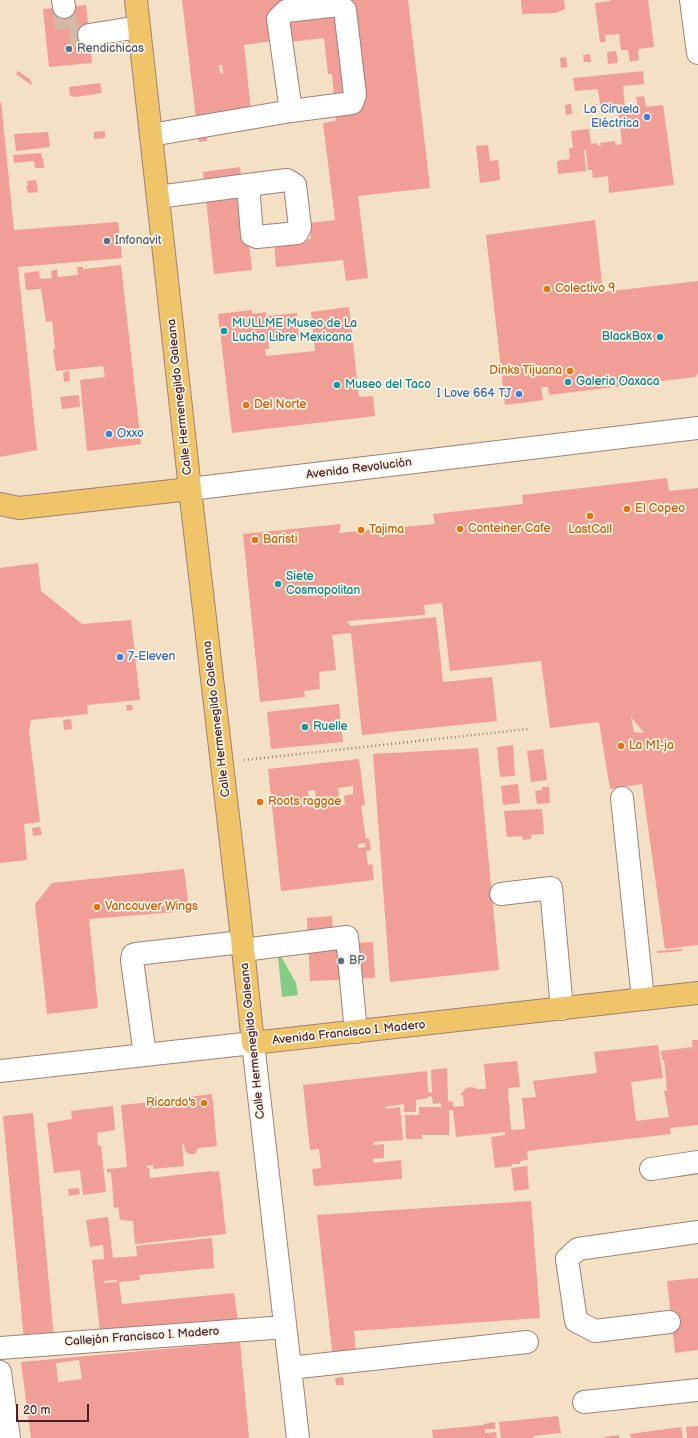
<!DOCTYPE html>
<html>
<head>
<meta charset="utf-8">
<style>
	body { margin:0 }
	#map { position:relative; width:698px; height:1438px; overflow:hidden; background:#f4e1c5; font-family:"Balsamiq Sans",sans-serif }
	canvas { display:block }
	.scale { position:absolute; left:16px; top:1404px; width:73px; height:18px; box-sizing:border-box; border:2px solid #4a1f2b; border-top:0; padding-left:5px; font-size:12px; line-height:14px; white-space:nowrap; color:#4a1f2b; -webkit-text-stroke:3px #fcf5e5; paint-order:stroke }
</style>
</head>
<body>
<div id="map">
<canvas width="698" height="1438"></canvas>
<div class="scale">20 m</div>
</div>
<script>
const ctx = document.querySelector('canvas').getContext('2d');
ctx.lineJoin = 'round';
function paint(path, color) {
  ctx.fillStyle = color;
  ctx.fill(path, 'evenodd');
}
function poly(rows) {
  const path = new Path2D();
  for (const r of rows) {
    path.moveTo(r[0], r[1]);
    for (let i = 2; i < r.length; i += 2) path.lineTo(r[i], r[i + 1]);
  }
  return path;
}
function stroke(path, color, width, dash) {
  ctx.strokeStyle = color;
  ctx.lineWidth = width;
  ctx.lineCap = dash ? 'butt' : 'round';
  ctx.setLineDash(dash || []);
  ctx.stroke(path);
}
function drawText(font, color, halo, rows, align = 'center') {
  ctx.font = font + ' "Balsamiq Sans",sans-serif';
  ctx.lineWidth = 3.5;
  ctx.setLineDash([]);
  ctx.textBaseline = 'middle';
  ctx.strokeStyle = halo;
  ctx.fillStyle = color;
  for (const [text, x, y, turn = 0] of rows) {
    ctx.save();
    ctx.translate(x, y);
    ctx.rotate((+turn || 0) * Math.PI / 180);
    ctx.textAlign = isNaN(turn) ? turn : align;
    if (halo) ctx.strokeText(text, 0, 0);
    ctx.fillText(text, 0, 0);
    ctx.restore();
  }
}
const green = poly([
	[278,957,282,958,296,983,298,995,282,997]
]);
const building = poly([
	[182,0,408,0,430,188,358,196,368,278,346,281,343,260,276,267,274,242,311,239,309,223,335,220,323,123,336,121,332,74,328,74,324,38,281,43,280,40,244,45,252,121,197,127],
	[219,65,222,65,223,73,220,73],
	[521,0,564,0,565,9,556,13,522,14],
	[610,0,648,0,654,47,638,49,639,60,630,62,628,50,621,50,619,34,605,35,606,42,600,42,595,3,610,1],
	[86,5,92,63,49,67,43,9],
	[616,51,618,63,608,64,607,52],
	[590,54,591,62,584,62,583,55],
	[566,57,567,67,561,68,560,58],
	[18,71,31,80,30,81,32,83,31,85,16,74],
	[643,71,644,84,623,86,625,109,638,107,636,97,644,96,646,107,663,105,674,185,609,193,608,176,593,178,592,170,588,170,586,150,584,150,586,171,558,174,557,161,570,159,569,148,573,148,571,131,589,129,591,144,597,143,597,146,601,145,600,143,615,141,615,145,622,144,618,109,601,111,598,89,575,91,573,78],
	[100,83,102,93,76,97,70,96,69,87],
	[0,102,1,102,14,230,118,222,122,258,18,267,37,450,0,457],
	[571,104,572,114,566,115,565,105],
	[597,104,597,112,591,112,590,105],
	[105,131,105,138,94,139,94,132],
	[48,132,50,147,16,151,14,134],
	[207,136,207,141,199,142,198,137],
	[488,145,490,161,498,160,500,180,480,183,476,146],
	[41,153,42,158,43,158,44,168,35,168,34,161,14,163,13,155],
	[240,167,252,270,214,274,203,172],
	[36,180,38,192,28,193,26,186,28,186,27,181],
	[595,220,603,292,698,281,698,373,695,377,549,395,548,387,541,387,543,400,505,405,486,235],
	[121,265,141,444,87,451,80,380,105,377,103,366,56,371,53,350,55,349,52,321,46,322,41,289,26,290,24,273,39,271,40,279,52,278,51,271,57,269,58,277,78,275,77,267,83,267,83,274,84,269],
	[349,307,359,397,373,396,375,416,232,433,218,314,252,310,252,314,266,312,266,316,297,313,299,337,268,340,269,349,265,349,266,356,315,351,311,312],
	[69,371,70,381,64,382,63,372],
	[79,395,80,407,62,409,60,397],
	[667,478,669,491,698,488,698,945,665,949,642,784,610,789,599,722,550,728,541,661,450,671,442,603,424,605,425,615,347,621,351,626,436,617,443,682,492,677,497,721,362,735,351,633,332,635,336,670,319,672,320,689,304,691,305,697,260,702,243,534,341,524,339,533,435,524,433,514,523,504,522,495],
	[631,717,644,733,634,732],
	[38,563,41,591,82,624,131,620,140,700,87,705,88,714,31,720,29,732,40,822,24,824,27,860,0,863,0,568],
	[339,704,343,742,271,749,267,712],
	[126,705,132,705,133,710,127,711],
	[71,719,72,729,64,730,63,720],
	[513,745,515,776,500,777,497,747],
	[478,748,499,970,390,982,373,754],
	[543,749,547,780,531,782,527,751],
	[359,759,365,805,361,806,366,839,369,838,371,850,366,851,368,865,372,864,374,880,281,891,268,769],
	[353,786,353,794,344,796,345,805,340,805,338,788],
	[315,790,316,799,309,800,308,791],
	[365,843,366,847,358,848,358,844],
	[518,784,520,803,503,805,501,786],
	[542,787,549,787,550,803,537,804,535,791,542,790],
	[542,809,544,834,531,835,531,839,523,840,522,836,507,837,504,811],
	[40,827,42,835,33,836,32,828],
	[184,869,189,911,89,919,98,1008,47,1014,35,904,52,883],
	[332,916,334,944,373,942,375,978,310,981,307,918],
	[682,949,682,951,657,953,657,951],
	[692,1040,698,1040,698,1125,670,1128,671,1134,527,1151,528,1160,520,1161,520,1164,512,1164,512,1166,495,1168,491,1137,505,1135,505,1132,456,1137,453,1110,449,1110,449,1135,422,1135,422,1139,406,1139,405,1115,419,1115,419,1107,441,1107,441,1103,433,1104,432,1097,428,1096,428,1098,416,1100,416,1112,404,1112,404,1104,385,1107,385,1109,400,1107,403,1140,373,1142,374,1145,384,1144,384,1158,373,1159,373,1163,401,1160,402,1179,314,1186,312,1169,321,1168,319,1149,310,1150,303,1085,427,1071,428,1092,432,1093,431,1070,447,1068,448,1101,453,1102,453,1107,464,1106,463,1095,460,1095,466,1088,471,1087,478,1089,486,1089,484,1064,517,1061,520,1087,508,1088,509,1093,508,1093,511,1130,525,1129,522,1098,536,1097,533,1081,597,1073,594,1052,658,1045,663,1078,631,1082,636,1121,669,1117,664,1091,667,1091,664,1060,662,1060,661,1051,692,1047,693,1054],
	[212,1094,217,1146,198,1148,195,1154,189,1154,185,1151,184,1144,182,1145,184,1166,153,1169,153,1165,147,1166,147,1168,149,1168,150,1178,212,1171,212,1172,219,1171,226,1234,135,1244,133,1221,120,1220,118,1207,114,1208,111,1172,107,1173,107,1169,127,1167,121,1105,174,1100,174,1099],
	[113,1106,115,1130,97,1133,98,1146,101,1146,106,1192,83,1195,80,1170,54,1173,47,1123,72,1119,71,1111],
	[33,1113,54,1338,24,1340,3,1116],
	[527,1166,529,1189,514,1191,511,1168],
	[79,1188,80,1194,69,1196,68,1189],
	[531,1201,540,1318,354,1331,356,1356,333,1359,317,1215],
	[108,1217,113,1258,137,1256,136,1246,212,1238,214,1268,139,1275,140,1280,119,1282,122,1304,234,1293,238,1322,100,1332,92,1260,104,1259,103,1245,90,1247,86,1220],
	[117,1280,117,1282,105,1283,103,1281],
	[698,1278,698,1350,675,1353,667,1281],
	[240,1342,249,1438,31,1438,21,1362],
	[79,1360,82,1379,58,1382,56,1363],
	[343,1377,344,1385,336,1385,335,1378],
	[558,1416,561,1433,533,1436,534,1438,501,1438,499,1422],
	[495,1422,495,1429,485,1429,485,1433,496,1432,497,1438,433,1438,432,1430,484,1425,484,1424],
	[698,1426,698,1438,687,1438,686,1427],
	[681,1427,683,1438,631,1438,630,1434],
	[619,1435,619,1438,604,1438,604,1437]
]);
const minorTunnel = poly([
	[64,7,67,37,89,35]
]);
const path = poly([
	[244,760,528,729]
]);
const minor = poly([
	[63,0,64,7],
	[691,0,698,53],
	[89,35,139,27],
	[151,135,291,111,352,103,355,95,345,10,339,5,286,11,278,19,291,111],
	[158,197,248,185,287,180,295,185,300,227,297,233,257,237,252,235,248,185],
	[190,489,698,428],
	[622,798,643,999],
	[501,894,551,888,562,1009],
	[243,950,347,937,356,1032],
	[145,1055,132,960,133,955,136,954,242,942],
	[0,1071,253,1043,298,1438],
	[651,1169,698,1162],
	[669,1322,595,1331,576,1321,567,1259,578,1249,698,1232],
	[0,1348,285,1327],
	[290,1368,527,1342],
	[0,1372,9,1438],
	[584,1402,698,1390]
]);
const major = poly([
	[136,0,190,489,239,911,253,1043,698,993],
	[0,504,19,508,190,489]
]);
const markers = [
	[69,49,4,"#5c6f8a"],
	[647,117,4,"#3f7fe0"],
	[107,241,4,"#5c6f8a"],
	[547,289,4,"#e8710a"],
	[224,331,4,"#0f9aa8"],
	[660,337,4,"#0f9aa8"],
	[570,371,4,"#e8710a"],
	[568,382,4,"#0f9aa8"],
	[337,385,4,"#0f9aa8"],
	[519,394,4,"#3f7fe0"],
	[246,405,4,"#e8710a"],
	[109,434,4,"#3f7fe0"],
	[627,509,4,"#e8710a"],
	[590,516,4,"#e8710a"],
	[460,529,4,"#e8710a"],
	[361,530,4,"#e8710a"],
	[255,540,4,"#e8710a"],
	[278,584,4,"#0f9aa8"],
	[120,657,4,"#3f7fe0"],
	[305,727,4,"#0f9aa8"],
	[621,746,4,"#e8710a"],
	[260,802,4,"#e8710a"],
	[97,907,4,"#e8710a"],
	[341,961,4,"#5c6f8a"],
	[204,1103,4,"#e8710a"]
];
const serviceNames = [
	["Rendichicas",77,49],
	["Infonavit",115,241],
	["BP",349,961]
];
const shopNames = [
	["La Ciruela",639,110],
	["Eléctrica",639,124],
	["I Love 664 TJ",511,394],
	["Oxxo",117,434,"left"],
	["7-Eleven",128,657,"left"]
];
const foodNames = [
	["Colectivo 9",555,289],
	["Dinks Tijuana",562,371,"right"],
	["Del Norte",254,405],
	["El Copeo",635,509],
	["Conteiner Cafe",468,529],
	["Tajima",369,530],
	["LastCall",590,530,"center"],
	["Baristi",263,540],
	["La MI-ja",629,746],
	["Roots raggae",268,802],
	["Vancouver Wings",105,907],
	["Ricardo's",196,1103,"right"]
];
const cultureNames = [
	["MULLME Museo de La",232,324],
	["Lucha Libre Mexicana",232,338],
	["BlackBox",652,337,"right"],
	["Galeria Oaxaca",576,382],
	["Museo del Taco",345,385],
	["Siete",286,577],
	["Cosmopolitan",286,591],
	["Ruelle",313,727]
];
const streetNames = [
	["Calle Hermenegildo Galeana",180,397,-96],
	["Avenida Revolución",359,469,-7],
	["Calle Hermenegildo Galeana",217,719,-97],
	["Avenida Francisco I. Madero",349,1033,-6],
	["Calle Hermenegildo Galeana",253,1041,-96],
	["Callejón Francisco I. Madero",142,1337,-4]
];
paint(green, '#84cb86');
paint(building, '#f19e96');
stroke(minorTunnel, '#d2baa6', 22, [22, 11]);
stroke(minor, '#9f8078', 24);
stroke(major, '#9f8078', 24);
stroke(path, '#9f8078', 2.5, [1, 3]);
stroke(minor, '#fff', 22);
stroke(major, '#f0c469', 22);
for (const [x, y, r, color] of markers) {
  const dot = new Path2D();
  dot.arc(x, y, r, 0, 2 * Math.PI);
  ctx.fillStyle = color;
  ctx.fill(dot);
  stroke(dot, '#fcf5e5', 1.5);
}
drawText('12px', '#4e5e75', '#fcf5e5', serviceNames, 'left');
drawText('12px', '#366cbe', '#fcf5e5', shopNames, 'right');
drawText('12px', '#c56008', '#fcf5e5', foodNames, 'left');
drawText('12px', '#0d838f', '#fcf5e5', cultureNames, 'left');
drawText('12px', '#4a1f2b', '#fcf5e5', streetNames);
</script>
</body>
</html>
